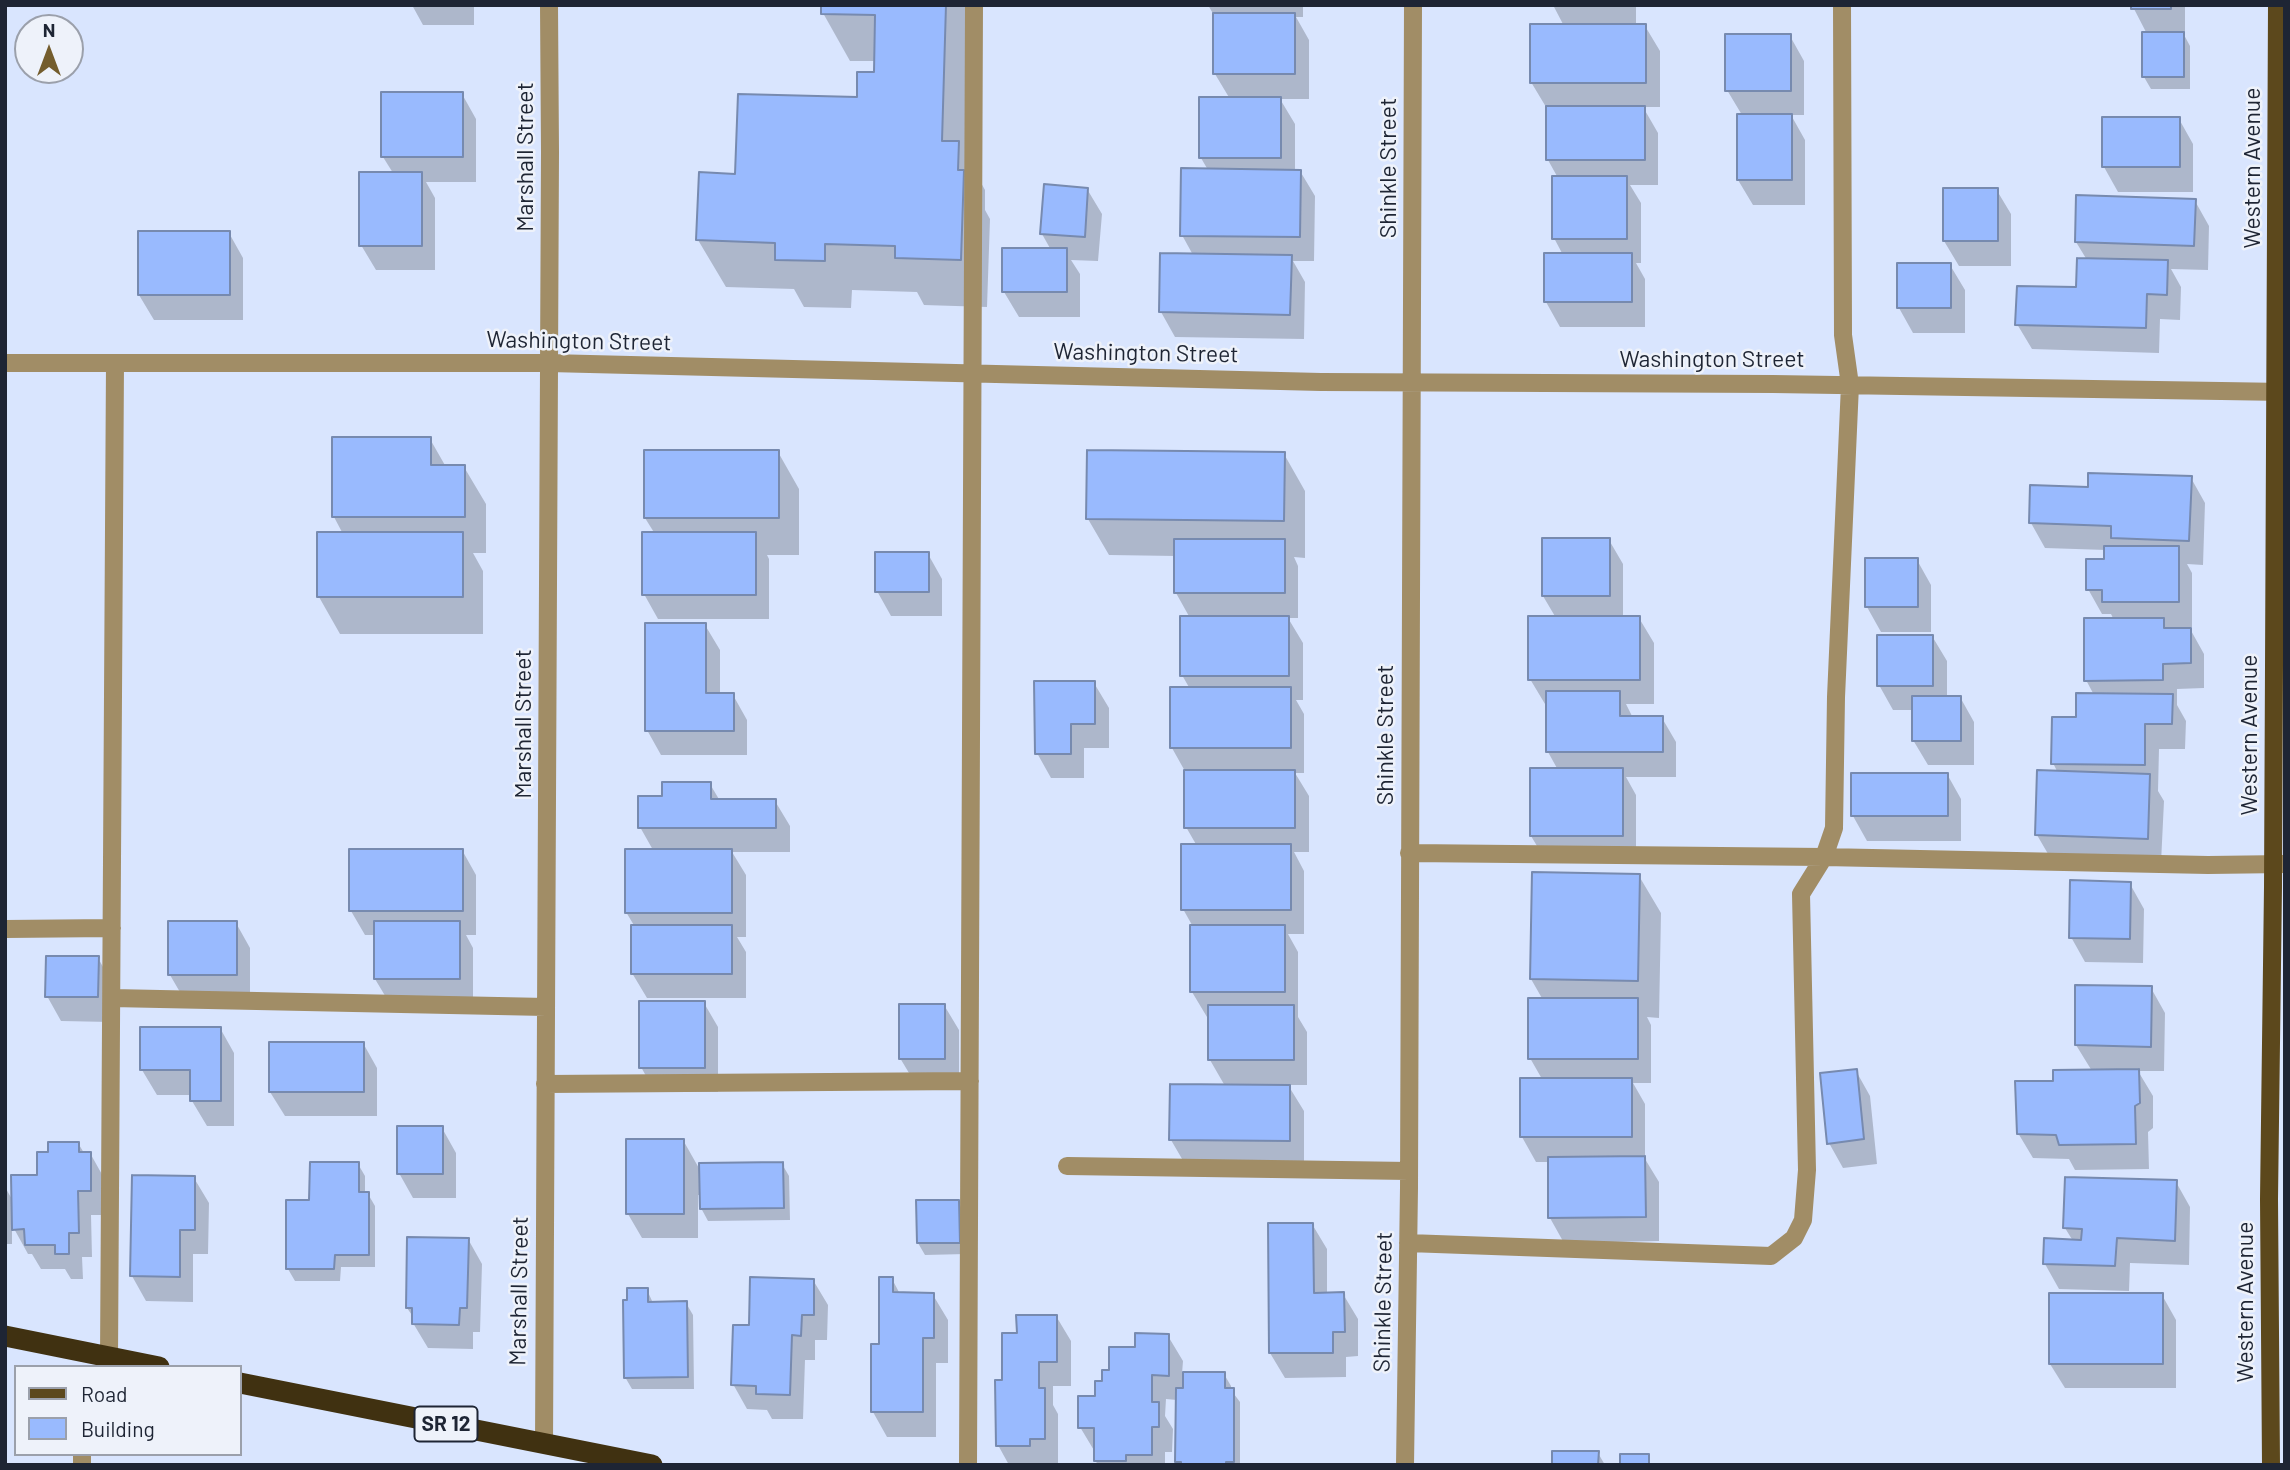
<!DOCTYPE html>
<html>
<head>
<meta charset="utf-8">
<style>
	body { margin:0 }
	#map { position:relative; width:2290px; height:1470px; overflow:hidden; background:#d9e5fe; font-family:Barlow,sans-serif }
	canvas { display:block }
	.frame { position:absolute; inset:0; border:7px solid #1e2534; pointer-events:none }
	.legend { position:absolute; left:14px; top:1365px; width:228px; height:91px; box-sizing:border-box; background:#eef2fa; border:2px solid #9ba0ab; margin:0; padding:9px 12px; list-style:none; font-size:21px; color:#1e2534 }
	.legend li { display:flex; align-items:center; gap:14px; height:35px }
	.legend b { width:35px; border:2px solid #9ba0ab }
	.north { position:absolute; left:14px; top:14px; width:70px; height:70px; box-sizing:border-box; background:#eef2fa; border:2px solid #9ba0ab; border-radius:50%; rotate:0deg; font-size:19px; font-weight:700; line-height:28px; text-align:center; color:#1e2534 }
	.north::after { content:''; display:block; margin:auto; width:24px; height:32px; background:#745d2d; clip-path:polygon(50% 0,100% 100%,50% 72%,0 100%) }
</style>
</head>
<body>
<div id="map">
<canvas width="2290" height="1470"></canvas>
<div class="frame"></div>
<ul class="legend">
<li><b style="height:9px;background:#5c481c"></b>Road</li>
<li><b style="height:19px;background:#99bafe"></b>Building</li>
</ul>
<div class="north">N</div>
</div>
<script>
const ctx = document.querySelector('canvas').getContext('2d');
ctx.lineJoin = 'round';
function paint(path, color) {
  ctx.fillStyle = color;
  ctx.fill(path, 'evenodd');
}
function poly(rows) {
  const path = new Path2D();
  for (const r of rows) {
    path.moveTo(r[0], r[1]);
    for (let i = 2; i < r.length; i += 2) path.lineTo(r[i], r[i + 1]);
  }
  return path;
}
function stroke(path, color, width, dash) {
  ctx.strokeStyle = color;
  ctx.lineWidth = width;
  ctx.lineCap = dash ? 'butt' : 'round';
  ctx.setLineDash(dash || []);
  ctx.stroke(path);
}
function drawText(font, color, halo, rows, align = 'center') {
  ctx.font = font + ' Barlow,sans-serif';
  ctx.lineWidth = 5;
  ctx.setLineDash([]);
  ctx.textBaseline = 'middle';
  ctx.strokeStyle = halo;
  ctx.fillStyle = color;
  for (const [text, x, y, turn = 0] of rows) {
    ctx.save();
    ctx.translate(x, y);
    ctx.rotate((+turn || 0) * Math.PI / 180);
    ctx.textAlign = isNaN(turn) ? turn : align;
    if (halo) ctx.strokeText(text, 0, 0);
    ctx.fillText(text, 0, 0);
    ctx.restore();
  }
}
const shadow = poly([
	[412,5,474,5,474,25,423,25],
	[823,5,967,5,969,161,985,190,985,210,990,219,987,307,924,305,917,292,852,290,851,308,804,307,794,289,726,287,698,240,737,176,858,99,875,74,876,61,850,61,823,13],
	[1208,5,1303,5,1303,17,1296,17,1309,40,1309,99,1280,99,1295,124,1295,171,1300,171,1315,196,1314,261,1293,261,1305,282,1304,339,1175,337,1161,312,1193,255,1182,235,1208,170,1201,158,1230,99,1215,74,1215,17],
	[1553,5,1636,5,1636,26,1645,26,1660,51,1660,107,1643,107,1658,133,1658,185,1630,185,1641,203,1641,263,1636,263,1645,279,1645,327,1560,327,1546,302,1563,255,1554,238,1558,178,1548,160,1548,107,1546,107,1531,82,1564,26],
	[2132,5,2185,5,2185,33,2183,33,2190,46,2190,89,2151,89,2144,77,2147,34],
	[1790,36,1804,61,1804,115,1791,115,1805,140,1805,205,1753,205,1738,180,1742,115,1727,90],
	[462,94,476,119,476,182,426,182,435,198,435,270,376,270,361,245,393,173,383,157],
	[2179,119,2193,144,2193,192,2118,192,2104,167],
	[1087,189,1102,214,1098,261,1071,260,1080,274,1080,317,1019,317,1004,292,1051,250,1042,234],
	[1996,189,2011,214,2011,266,1959,266,1944,241],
	[2195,201,2209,226,2208,270,2171,269,2181,287,2180,320,2160,319,2159,353,2032,349,2017,324,2078,289,2087,260,2076,242],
	[229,233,243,258,243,320,154,320,139,295],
	[1950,265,1965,290,1965,333,1913,333,1899,308],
	[430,439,446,467,464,467,486,504,486,553,473,553,483,571,483,634,340,634,319,597,343,534,334,517],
	[778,452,799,489,799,555,767,555,769,559,769,619,658,619,644,594,655,534,645,518],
	[1284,454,1305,491,1305,558,1294,557,1298,566,1298,618,1288,618,1303,643,1303,700,1296,700,1304,714,1304,773,1295,773,1309,796,1309,852,1294,852,1304,871,1304,934,1288,934,1298,952,1298,1017,1307,1032,1307,1085,1288,1085,1304,1111,1304,1165,1185,1164,1171,1140,1225,1086,1210,1060,1210,1017,1207,1017,1192,992,1192,925,1183,909,1197,846,1186,827,1186,773,1172,748,1190,689,1182,675,1190,618,1176,593,1176,556,1109,555,1088,519],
	[2191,478,2205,503,2203,565,2187,564,2192,573,2192,627,2189,627,2204,654,2204,688,2177,689,2177,705,2186,721,2185,749,2159,749,2158,791,2164,801,2161,863,2051,859,2037,835,2058,773,2053,763,2078,719,2094,695,2086,680,2114,620,2111,614,2102,614,2088,589,2106,561,2106,550,2045,548,2031,523,2089,489],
	[1609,540,1623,564,1623,618,1639,618,1654,643,1654,704,1626,704,1633,718,1662,718,1676,742,1676,777,1626,777,1636,795,1636,861,1546,861,1531,836,1558,770,1548,752,1548,704,1545,704,1530,679,1556,618,1543,596],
	[928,554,942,579,942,616,891,616,877,591],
	[1917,560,1931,585,1931,632,1881,632,1867,607],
	[705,625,720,650,720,695,733,695,747,720,747,755,661,755,647,730],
	[1932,636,1947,661,1947,697,1960,697,1974,722,1974,765,1928,765,1913,740,1913,710,1893,710,1879,685],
	[1094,683,1109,708,1109,748,1084,748,1084,778,1051,778,1037,753],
	[1947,774,1961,799,1961,841,1867,841,1853,816],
	[710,784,720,801,775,801,790,826,790,852,732,852,746,875,746,937,737,937,746,952,746,998,647,998,632,973,635,927,626,912,653,850,640,827,663,798],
	[462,850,476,875,476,935,466,935,473,948,473,1004,390,1004,375,979,375,935,365,935,351,911],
	[1639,876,1661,913,1659,1018,1647,1017,1651,1025,1651,1083,1633,1083,1645,1104,1645,1159,1659,1182,1659,1241,1564,1243,1550,1218,1549,1162,1536,1162,1522,1137,1542,1079,1530,1058,1543,1000,1531,979],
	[2130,884,2144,909,2143,963,2085,962,2071,937],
	[236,923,250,948,250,999,184,999,170,975],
	[98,958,112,983,111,1022,61,1021,47,996],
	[2151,988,2165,1013,2164,1071,2138,1071,2153,1096,2153,1128,2148,1132,2149,1169,2075,1170,2069,1159,2033,1158,2018,1133,2055,1083,2092,1071,2076,1045],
	[704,1003,718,1027,718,1092,655,1092,641,1067],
	[944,1005,959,1030,959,1083,915,1083,900,1058],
	[220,1028,234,1053,234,1126,207,1126,192,1101,192,1095,157,1095,142,1070],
	[363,1043,377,1068,377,1116,285,1116,270,1092],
	[1856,1071,1870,1096,1877,1164,1843,1168,1829,1143],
	[442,1128,456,1153,456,1198,413,1198,399,1173],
	[683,1140,700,1170,782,1164,789,1176,790,1220,708,1221,701,1208,701,1195,698,1195,698,1238,642,1238,628,1214],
	[78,1143,84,1153,90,1153,104,1178,104,1215,91,1215,92,1257,82,1257,83,1279,71,1279,65,1269,41,1269,32,1254,28,1254,12,1225,12,1244,5,1244,5,1187,13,1201,39,1176,49,1153],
	[358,1164,365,1176,365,1194,368,1194,375,1206,375,1267,341,1267,340,1281,295,1281,288,1269,311,1202],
	[194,1178,209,1203,208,1254,193,1254,193,1302,146,1301,132,1276],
	[2176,1182,2190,1207,2189,1265,2130,1263,2129,1291,2059,1289,2045,1264,2073,1241,2065,1228],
	[958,1202,965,1214,966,1254,925,1255,918,1243],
	[1312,1224,1327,1249,1327,1294,1343,1294,1358,1319,1358,1356,1346,1357,1346,1377,1285,1378,1270,1353],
	[468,1239,482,1264,480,1332,473,1332,473,1349,428,1348,413,1323,414,1318,407,1308],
	[892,1279,900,1294,933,1295,948,1320,948,1363,936,1363,936,1437,887,1437,873,1412],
	[813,1280,828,1305,827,1340,815,1340,815,1360,805,1360,803,1419,772,1419,767,1410,747,1409,733,1384,751,1326],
	[647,1290,653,1303,686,1303,693,1315,694,1389,632,1389,625,1377],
	[2162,1295,2176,1320,2176,1388,2065,1388,2050,1364],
	[1056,1316,1071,1341,1071,1386,1053,1386,1053,1405,1058,1414,1058,1464,1009,1465,998,1445,1018,1335],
	[1168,1336,1183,1361,1182,1374,1224,1374,1231,1386,1231,1390,1240,1402,1240,1465,1179,1465,1177,1461,1177,1400,1166,1399,1165,1416,1173,1429,1172,1452,1165,1452,1165,1465,1098,1465,1095,1460,1095,1452,1080,1427,1111,1372,1137,1349],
	[1598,1453,1605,1465,1553,1465]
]);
const building = poly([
	[821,5,946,5,942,141,959,141,958,170,964,170,961,260,895,258,895,246,825,244,825,261,775,260,775,243,696,240,699,172,735,174,738,94,857,97,857,72,874,72,875,15,821,14,821,5],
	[2131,5,2171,5,2171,9,2131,9,2131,5],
	[1213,13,1295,13,1295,74,1213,74,1213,13],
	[1530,24,1646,24,1646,83,1530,83,1530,24],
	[2142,32,2184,32,2184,77,2142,77,2142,32],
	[1725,34,1791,34,1791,91,1725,91,1725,34],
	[381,92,463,92,463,157,381,157,381,92],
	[1199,97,1281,97,1281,158,1199,158,1199,97],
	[1546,106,1645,106,1645,160,1546,160,1546,106],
	[1737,114,1792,114,1792,180,1737,180,1737,114],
	[2102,117,2180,117,2180,167,2102,167,2102,117],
	[1181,168,1301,170,1300,237,1180,236,1181,168],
	[359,172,422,172,422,246,359,246,359,172],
	[1552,176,1627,176,1627,239,1552,239,1552,176],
	[1044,184,1088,188,1085,237,1040,234,1044,184],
	[1943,188,1998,188,1998,241,1943,241,1943,188],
	[2076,195,2196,199,2194,246,2075,242,2076,195],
	[138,231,230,231,230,295,138,295,138,231],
	[1002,248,1067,248,1067,292,1002,292,1002,248],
	[1160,253,1292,255,1290,315,1159,312,1160,253],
	[1544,253,1632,253,1632,302,1544,302,1544,253],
	[2077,258,2168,260,2167,295,2147,294,2146,328,2015,325,2017,286,2076,287,2077,258],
	[1897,263,1951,263,1951,308,1897,308,1897,263],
	[332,437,431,437,431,465,465,465,465,517,332,517,332,437],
	[644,450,779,450,779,518,644,518,644,450],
	[1087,450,1285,452,1284,521,1086,519,1087,450],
	[2088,473,2192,476,2189,541,2111,538,2111,526,2029,523,2030,485,2088,487,2088,473],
	[317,532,463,532,463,597,317,597,317,532],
	[642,532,756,532,756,595,642,595,642,532],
	[1542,538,1610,538,1610,596,1542,596,1542,538],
	[1174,539,1285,539,1285,593,1174,593,1174,539],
	[2104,546,2179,546,2179,602,2102,602,2102,590,2086,590,2086,559,2104,559,2104,546],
	[875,552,929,552,929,592,875,592,875,552],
	[1865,558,1918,558,1918,607,1865,607,1865,558],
	[1180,616,1289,616,1289,676,1180,676,1180,616],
	[1528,616,1640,616,1640,680,1528,680,1528,616],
	[2084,618,2164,618,2164,628,2191,628,2191,663,2163,664,2163,680,2084,681,2084,618],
	[645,623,706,623,706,693,734,693,734,731,645,731,645,623],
	[1877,635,1933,635,1933,686,1877,686,1877,635],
	[1034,681,1095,681,1095,724,1071,724,1071,754,1035,754,1034,681],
	[1170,687,1291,687,1291,748,1170,748,1170,687],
	[1546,691,1620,691,1620,716,1663,716,1663,752,1546,752,1546,691],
	[2076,693,2173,694,2172,724,2145,724,2145,765,2051,764,2052,717,2076,717,2076,693],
	[1912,696,1961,696,1961,741,1912,741,1912,696],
	[1530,768,1623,768,1623,836,1530,836,1530,768],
	[1184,770,1295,770,1295,828,1184,828,1184,770],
	[2037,770,2150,774,2148,839,2035,835,2037,770],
	[1851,773,1948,773,1948,816,1851,816,1851,773],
	[662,782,711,782,711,799,776,799,776,828,638,828,638,796,662,796,662,782],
	[1181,844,1291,844,1291,910,1181,910,1181,844],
	[349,849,463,849,463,911,349,911,349,849],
	[625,849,732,849,732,913,625,913,625,849],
	[1532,872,1640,874,1638,981,1530,979,1532,872],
	[2070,880,2131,882,2130,939,2069,938,2070,880],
	[168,921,237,921,237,975,168,975,168,921],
	[374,921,460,921,460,979,374,979,374,921],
	[631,925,732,925,732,974,631,974,631,925],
	[1190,925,1285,925,1285,992,1190,992,1190,925],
	[46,956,99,956,98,997,45,997,46,956],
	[2075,985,2152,986,2151,1047,2075,1045,2075,985],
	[1528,998,1638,998,1638,1059,1528,1059,1528,998],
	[639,1001,705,1001,705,1068,639,1068,639,1001],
	[899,1004,945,1004,945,1059,899,1059,899,1004],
	[1208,1005,1294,1005,1294,1060,1208,1060,1208,1005],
	[140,1027,221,1027,221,1101,190,1101,190,1070,140,1070,140,1027],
	[269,1042,364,1042,364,1092,269,1092,269,1042],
	[1857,1069,1864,1139,1827,1144,1820,1073,1857,1069],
	[2139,1069,2140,1103,2135,1106,2136,1144,2059,1145,2056,1135,2017,1134,2015,1081,2053,1081,2053,1070,2139,1069],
	[1520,1078,1632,1078,1632,1137,1520,1137,1520,1078],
	[1170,1084,1290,1085,1290,1141,1169,1140,1170,1084],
	[397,1126,443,1126,443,1174,397,1174,397,1126],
	[626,1139,684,1139,684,1214,626,1214,626,1139],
	[48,1142,79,1142,79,1152,91,1152,91,1191,78,1191,79,1233,69,1233,69,1254,55,1254,55,1245,25,1245,24,1229,12,1230,11,1175,37,1175,37,1152,48,1152,48,1142],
	[1645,1156,1646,1217,1548,1218,1548,1157,1645,1156],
	[310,1162,359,1162,359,1192,369,1192,369,1255,335,1255,334,1269,286,1269,286,1200,309,1200,310,1162],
	[783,1162,784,1208,700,1209,699,1163,783,1162],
	[132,1175,195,1176,195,1230,180,1230,180,1277,130,1276,132,1175],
	[2065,1177,2177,1180,2175,1241,2117,1238,2115,1266,2043,1264,2044,1238,2081,1240,2082,1229,2063,1228,2065,1177],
	[916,1200,959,1200,960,1243,917,1243,916,1200],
	[1268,1223,1313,1223,1314,1293,1344,1292,1345,1332,1333,1332,1333,1353,1269,1353,1268,1223],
	[407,1237,469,1238,467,1308,460,1308,459,1325,412,1324,412,1308,406,1308,407,1237],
	[750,1277,814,1279,814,1315,802,1315,801,1336,792,1335,790,1395,756,1394,756,1386,731,1385,733,1325,749,1325,750,1277],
	[879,1277,893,1277,893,1292,934,1293,934,1338,923,1338,923,1412,871,1412,871,1344,879,1344,879,1277],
	[627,1288,648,1288,648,1302,687,1301,688,1377,624,1378,623,1300,627,1300,627,1288],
	[2049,1293,2163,1293,2163,1364,2049,1364,2049,1293],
	[1016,1315,1057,1315,1057,1362,1039,1362,1039,1388,1045,1388,1045,1439,1030,1439,1030,1446,996,1446,995,1380,1002,1380,1002,1333,1017,1333,1016,1315],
	[1135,1333,1169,1334,1169,1376,1152,1375,1152,1402,1159,1402,1159,1427,1152,1427,1152,1455,1126,1455,1126,1461,1094,1461,1094,1428,1078,1428,1078,1396,1095,1396,1095,1381,1102,1381,1102,1370,1109,1370,1109,1347,1135,1347,1135,1333],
	[1183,1372,1225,1372,1225,1388,1234,1388,1234,1462,1226,1462,1226,1465,1181,1465,1181,1462,1175,1462,1176,1388,1183,1388,1183,1372],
	[1552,1451,1599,1451,1598,1465,1552,1465,1552,1451],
	[1620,1454,1649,1454,1649,1465,1620,1465,1620,1454]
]);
const minor = poly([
	[1842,5,1843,335,1850,385,1836,697,1834,828,1824,857,2208,865,2285,864],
	[5,363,549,363,1321,382,1773,384,2285,392],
	[5,929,112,928],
	[112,998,546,1007],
	[545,1084,970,1081],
	[1067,1166,1409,1171],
	[1408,1243,1771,1256,1794,1238,1803,1220,1807,1170,1801,894,1824,857,1409,853],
	[109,1357,115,363],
	[544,1443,550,152,549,5],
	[82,1465,82,1454],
	[968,1465,974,5],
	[1405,1465,1409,1188,1413,5]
]);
const major = poly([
	[2271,1465,2269,1199,2273,887,2277,5]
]);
const highway = poly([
	[5,1336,159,1367],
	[240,1383,652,1465]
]);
const shields = [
	[446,1424,63]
];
const shieldNames = [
	["SR 12",446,1424]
];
const streetNames = [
	["Marshall Street",525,157,-90],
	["Shinkle Street",1388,168,-90],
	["Western Avenue",2252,168,-90],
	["Washington Street",579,341,1],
	["Washington Street",1146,353,1],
	["Washington Street",1712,359],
	["Marshall Street",523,724,-90],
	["Shinkle Street",1385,735,-90],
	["Western Avenue",2249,735,-90],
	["Marshall Street",519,1291,-89],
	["Shinkle Street",1383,1302,-89],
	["Western Avenue",2245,1302,-90]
];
paint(shadow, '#0003');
paint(building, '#99bafe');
stroke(building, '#778aaf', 2);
stroke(minor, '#a18d66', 18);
stroke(major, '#5c481c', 18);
stroke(highway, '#403111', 21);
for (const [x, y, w] of shields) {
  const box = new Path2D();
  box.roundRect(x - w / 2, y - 17.5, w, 35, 5);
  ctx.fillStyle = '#eef2fa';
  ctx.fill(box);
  stroke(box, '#1e2534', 2);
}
drawText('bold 21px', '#1e2534', null, shieldNames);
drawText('23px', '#1e2534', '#eef2fa', streetNames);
</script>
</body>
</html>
